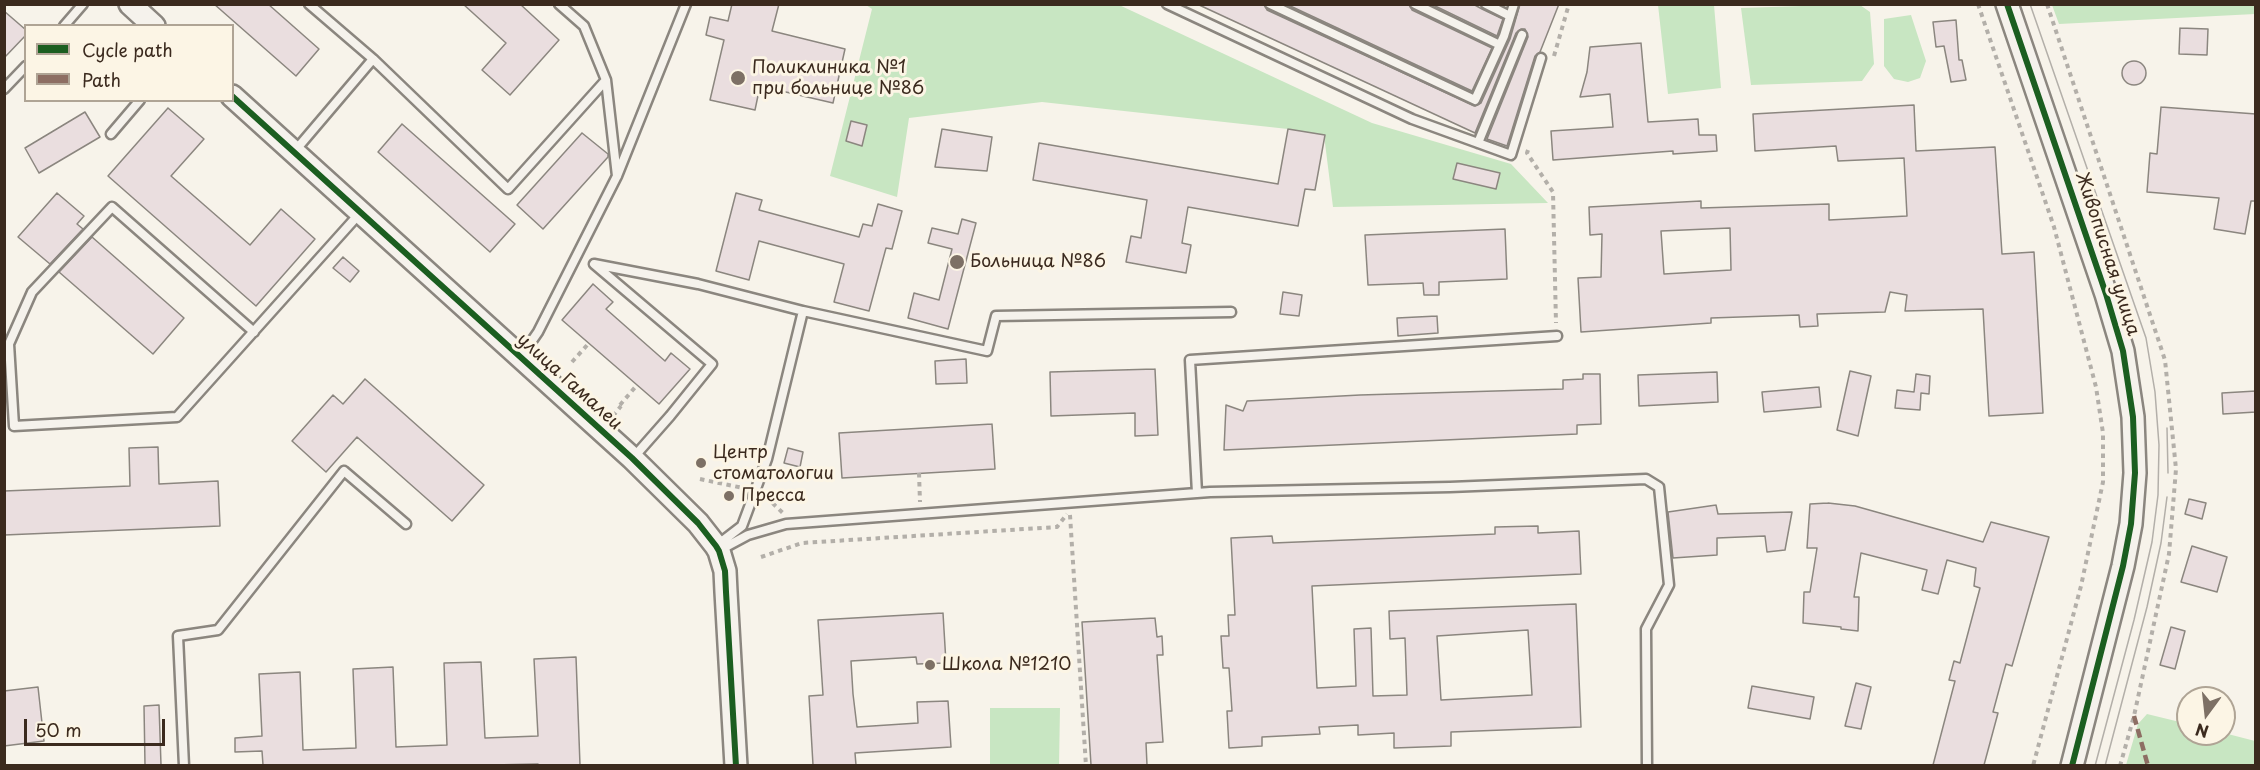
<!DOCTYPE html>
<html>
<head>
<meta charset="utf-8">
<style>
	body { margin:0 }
	#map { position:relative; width:2260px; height:770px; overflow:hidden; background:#f7f3ea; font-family:"Playpen Sans",sans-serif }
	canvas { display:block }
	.frame { position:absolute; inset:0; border:6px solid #3b2a1e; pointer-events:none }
	.legend { position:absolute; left:24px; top:24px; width:210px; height:78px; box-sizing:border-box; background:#fcf5e5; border:2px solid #afa495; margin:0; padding:8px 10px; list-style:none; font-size:18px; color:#3b2a1e }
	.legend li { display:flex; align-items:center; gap:12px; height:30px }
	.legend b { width:30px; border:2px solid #afa495 }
	.north { position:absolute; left:2176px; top:686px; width:60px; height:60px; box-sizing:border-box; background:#fcf5e5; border:2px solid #afa495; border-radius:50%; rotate:195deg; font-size:16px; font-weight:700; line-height:24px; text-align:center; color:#3b2a1e }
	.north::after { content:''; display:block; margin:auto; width:21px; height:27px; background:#7d7065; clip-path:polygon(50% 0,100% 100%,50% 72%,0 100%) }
	.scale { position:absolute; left:24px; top:719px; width:141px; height:27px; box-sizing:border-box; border:3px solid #3b2a1e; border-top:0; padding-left:8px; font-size:18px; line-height:21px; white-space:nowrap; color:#3b2a1e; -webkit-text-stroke:4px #fcf5e5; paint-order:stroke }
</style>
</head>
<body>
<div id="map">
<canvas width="2260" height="770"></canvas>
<div class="frame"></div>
<ul class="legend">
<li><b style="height:8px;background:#1b5e20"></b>Cycle path</li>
<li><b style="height:8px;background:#8d6e63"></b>Path</li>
</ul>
<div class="north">N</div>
<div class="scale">50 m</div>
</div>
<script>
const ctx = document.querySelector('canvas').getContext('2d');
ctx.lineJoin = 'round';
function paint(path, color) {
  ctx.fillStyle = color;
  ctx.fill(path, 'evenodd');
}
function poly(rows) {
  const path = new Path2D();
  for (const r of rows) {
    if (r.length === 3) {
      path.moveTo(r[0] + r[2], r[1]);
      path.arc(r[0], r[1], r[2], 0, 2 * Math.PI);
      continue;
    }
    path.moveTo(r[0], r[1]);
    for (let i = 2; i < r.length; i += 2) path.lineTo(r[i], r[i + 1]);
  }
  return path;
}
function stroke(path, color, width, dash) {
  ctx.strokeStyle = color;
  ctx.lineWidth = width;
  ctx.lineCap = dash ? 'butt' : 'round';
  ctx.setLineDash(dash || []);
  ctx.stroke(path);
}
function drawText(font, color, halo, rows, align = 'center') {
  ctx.font = font + ' "Playpen Sans",sans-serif';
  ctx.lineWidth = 6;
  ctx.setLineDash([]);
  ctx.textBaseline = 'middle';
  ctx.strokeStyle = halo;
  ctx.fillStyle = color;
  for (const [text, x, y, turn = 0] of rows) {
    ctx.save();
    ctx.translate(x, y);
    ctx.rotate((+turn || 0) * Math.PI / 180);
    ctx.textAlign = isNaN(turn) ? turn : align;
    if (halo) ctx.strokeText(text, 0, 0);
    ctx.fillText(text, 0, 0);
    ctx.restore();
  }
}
const green = poly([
	[1117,4,1372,123,1511,164,1548,203,1333,207,1324,135,1288,129,1042,102,909,118,897,197,830,176,872,9,866,5],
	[2255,4,2255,14,2059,24,2052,5],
	[1658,5,1714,5,1721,88,1668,94],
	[1832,5,1860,5,1870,12,1874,64,1862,81,1751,85,1741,8],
	[1911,15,1926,61,1920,78,1908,82,1894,79,1884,66,1884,19],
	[990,708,1060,708,1059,765,990,765],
	[2147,714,2188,724,2188,734,2224,733,2255,741,2255,765,2126,765,2138,724]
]);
const building = poly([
	[214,4,268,4,319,49,296,76,214,4],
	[463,4,520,4,559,40,510,95,482,70,506,43,463,4],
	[732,4,779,4,772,31,845,49,833,103,760,86,755,110,710,100,724,40,706,35,710,17,728,21,732,4],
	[1197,4,1264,4,1267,10,1475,106,1481,103,1510,39,1520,4,1559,4,1540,52,1535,56,1507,146,1487,139,1528,37,1525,29,1521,29,1516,33,1475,133,1197,4],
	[1286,4,1409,4,1412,10,1492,48,1472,91,1286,4],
	[1431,4,1473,4,1482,9,1503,19,1497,36,1431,4],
	[4,11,26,30,26,35,4,58,4,11],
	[1956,20,1959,60,1962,60,1966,80,1951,82,1944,46,1936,47,1933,22,1956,20],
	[2180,28,2208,29,2207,55,2179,54,2180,28],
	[1641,43,1648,122,1698,119,1699,135,1716,135,1717,151,1673,154,1673,151,1553,160,1551,131,1613,127,1610,94,1580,97,1587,72,1590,47,1641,43],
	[2134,73,12],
	[1914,105,1916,151,1995,147,2002,254,2034,252,2043,413,1989,416,1983,309,1905,311,1907,295,1890,292,1885,312,1817,314,1818,326,1800,327,1799,315,1711,318,1711,323,1581,332,1578,278,1601,277,1602,234,1590,235,1589,207,1701,201,1701,208,1829,204,1829,220,1907,216,1904,158,1838,161,1836,146,1755,151,1753,114,1914,105],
	[1730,228,1731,270,1664,274,1661,231,1730,228],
	[2161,107,2256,114,2256,201,2251,201,2245,234,2214,229,2219,198,2147,192,2150,153,2157,154,2161,107],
	[168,108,204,139,171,176,250,245,281,209,315,239,256,306,108,176,168,108],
	[85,112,100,137,39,173,25,148,85,112],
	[851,121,867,125,862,146,846,141,851,121],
	[402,124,515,224,490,252,378,152,402,124],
	[942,129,992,137,987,171,935,167,942,129],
	[1288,129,1325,135,1315,190,1305,189,1298,226,1188,207,1182,243,1191,245,1186,273,1126,262,1131,236,1141,238,1147,200,1033,180,1039,143,1278,184,1288,129],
	[582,133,608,154,608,157,543,229,517,205,582,133],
	[1457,163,1500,173,1496,189,1453,179,1457,163],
	[57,193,84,216,77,224,83,229,50,264,18,237,57,193],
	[736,193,762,200,759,210,859,237,863,224,872,226,878,204,902,211,892,249,886,248,869,311,834,302,844,264,759,241,749,280,716,271,736,193],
	[962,219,976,223,948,329,908,318,914,293,939,300,952,249,928,243,932,228,958,234,962,219],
	[1505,229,1507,279,1439,282,1439,295,1424,295,1423,283,1368,285,1365,235,1505,229],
	[92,237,184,318,153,354,59,272,92,237],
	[343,257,359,271,350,282,333,268,343,257],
	[593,284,613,302,606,309,665,361,671,353,690,369,659,404,562,320,593,284],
	[1283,292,1302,295,1299,316,1280,314,1283,292],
	[1437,316,1438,333,1398,336,1397,318,1437,316],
	[966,359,967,383,936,384,935,361,966,359],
	[1155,369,1158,435,1135,436,1135,413,1051,416,1050,372,1155,369],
	[1850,371,1871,376,1858,436,1837,430,1850,371],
	[1717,372,1718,402,1639,406,1638,375,1717,372],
	[1583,374,1600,374,1601,424,1577,425,1577,434,1224,450,1226,405,1243,411,1247,401,1360,395,1563,389,1563,380,1583,379,1583,374],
	[1916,374,1930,376,1929,394,1921,393,1920,410,1895,408,1897,390,1914,392,1916,374],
	[365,379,484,485,452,521,357,437,326,472,292,441,333,395,343,404,365,379],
	[1819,387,1821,407,1764,412,1762,392,1819,387],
	[2256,391,2256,412,2223,414,2222,393,2256,391],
	[992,424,995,469,842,478,839,433,992,424],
	[158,447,159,484,218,481,220,526,4,535,4,491,130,486,129,448,158,447],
	[788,448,803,452,800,467,784,463,788,448],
	[2189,499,2206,503,2202,519,2185,514,2189,499],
	[1828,503,1855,506,1983,542,1991,522,2049,537,2012,666,2006,664,1993,712,1998,713,1984,765,1933,765,1955,681,1949,680,1954,661,1960,663,1980,588,1974,586,1976,568,1947,560,1938,594,1922,590,1927,570,1861,553,1854,597,1859,597,1858,631,1841,629,1841,627,1803,623,1804,592,1810,592,1817,548,1807,548,1810,504,1828,503],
	[1716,505,1718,514,1792,512,1785,550,1767,552,1765,536,1717,538,1717,555,1673,558,1668,512,1716,505],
	[1538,526,1538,533,1579,531,1581,574,1312,586,1317,688,1356,686,1354,629,1371,628,1373,696,1407,695,1405,638,1390,639,1389,611,1576,604,1581,727,1451,732,1451,746,1394,748,1394,733,1358,735,1358,725,1319,727,1320,734,1262,737,1262,746,1229,748,1227,711,1232,711,1229,668,1223,668,1221,636,1229,636,1228,615,1235,615,1231,538,1272,536,1273,543,1495,534,1495,527,1538,526],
	[1528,630,1532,695,1441,700,1437,636,1528,630],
	[2192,546,2227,557,2217,592,2181,582,2192,546],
	[943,613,946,663,917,664,916,657,851,661,853,694,857,727,918,723,917,702,948,701,951,747,855,753,856,765,813,765,809,696,823,695,818,620,943,613],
	[1155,618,1157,637,1162,636,1163,655,1157,655,1163,742,1146,743,1147,765,1091,765,1082,622,1155,618],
	[2171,627,2185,631,2175,669,2160,665,2171,627],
	[576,657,580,765,538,765,538,764,492,765,263,765,262,751,235,752,235,738,262,736,259,674,300,672,303,750,356,748,353,669,393,667,396,747,447,745,444,663,481,662,485,738,538,736,534,659,576,657],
	[1856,683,1871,687,1861,729,1845,726,1856,683],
	[1752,686,1814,697,1810,719,1748,708,1752,686],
	[38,687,44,741,4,746,4,691,38,687],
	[159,705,161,765,145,765,144,706,159,705]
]);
const path = poly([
	[1978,4,2054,227,2096,387,2103,433,2103,482,2081,586,2033,766],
	[2047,4,2165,360,2176,469,2169,554,2134,716,2120,766],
	[1554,56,1569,4],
	[1528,150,1527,153,1553,192,1556,323],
	[572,362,589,343],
	[620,405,637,385],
	[613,416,621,406],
	[919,473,920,502],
	[700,479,743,488],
	[766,497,783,513],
	[1070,515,1086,766],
	[761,557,802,543,1057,527,1067,514]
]);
const service = poly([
	[309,4,373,59,508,189,606,80,617,176],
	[559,4,584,26,606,80],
	[1167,4,1412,119,1511,155,1541,58],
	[1270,4,1475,100,1504,36,1514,4],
	[1415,4,1500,45],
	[1486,4,1510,16],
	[64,26,83,4],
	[4,89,26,66],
	[111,134,140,100],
	[1478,143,1522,35],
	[294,152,373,59],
	[254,332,112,207,32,292,9,344,14,426,177,417,360,213],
	[520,358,538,332,617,176,686,4],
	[633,458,670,416,712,364,594,264,698,284,803,311],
	[1197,493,1190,360,1557,336],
	[716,546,742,526,767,459,803,311,987,351,996,316,1231,312],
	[720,550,748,535,786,524,1210,492,1450,487,1646,479,1659,487,1669,585,1646,629,1647,766],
	[184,766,178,636,218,630,344,471,406,524]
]);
const tertiary = poly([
	[130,4,154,26],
	[2007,4,2106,294,2123,351,2133,417,2135,473,2131,524,2123,566,2072,766],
	[232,96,632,458,698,523,716,546,719,551,725,571,726,592,736,766]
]);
const tram = poly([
	[2030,4,2146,338,2155,392,2159,445,2158,495,2152,542,2134,620,2095,766],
	[2167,428,2168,473],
	[2105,766,2147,607,2161,543,2167,497]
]);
const quiet = poly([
	[2134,716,2148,766]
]);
const cycleway = poly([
	[2007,4,2106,294,2123,351,2133,417,2135,473,2131,524,2123,566,2072,766],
	[232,96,632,458,698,523,716,546,719,551,725,571,726,592,736,766]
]);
const markers = [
	[738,78,8,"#7d7065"],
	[957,262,8,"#7d7065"],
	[701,463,6,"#7d7065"],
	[729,496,6,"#7d7065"],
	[930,665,6,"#7d7065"]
];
const poiNames = [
	["Поликлиника №1",752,68],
	["при больнице №86",752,89],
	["Больница №86",970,262],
	["Центр",713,453],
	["стоматологии",713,474],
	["Пресса",741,496],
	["Школа №1210",942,665]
];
const streetNames = [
	["Живописная улица",2107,254,72],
	["улица Гамалеи",569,382,42]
];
paint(green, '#c8e6c2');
paint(building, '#eadedf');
stroke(building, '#8b867f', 1.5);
stroke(service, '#8b867f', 13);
stroke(tertiary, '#8b867f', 26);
stroke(path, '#b3afa9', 4, [4.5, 4.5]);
stroke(service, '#f5f2ec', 8);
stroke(tertiary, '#f5f2ec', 21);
stroke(tram, '#b3afa9', 1.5);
stroke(quiet, '#8d6e63', 4.5, [9, 4.5]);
stroke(cycleway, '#1b5e20', 6);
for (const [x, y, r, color] of markers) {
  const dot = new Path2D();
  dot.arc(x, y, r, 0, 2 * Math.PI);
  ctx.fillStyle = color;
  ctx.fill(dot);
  stroke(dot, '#fcf5e5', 2);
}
drawText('18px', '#3b2a1e', '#fcf5e5', poiNames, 'left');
drawText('18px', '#3b2a1e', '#fcf5e5', streetNames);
</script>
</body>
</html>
